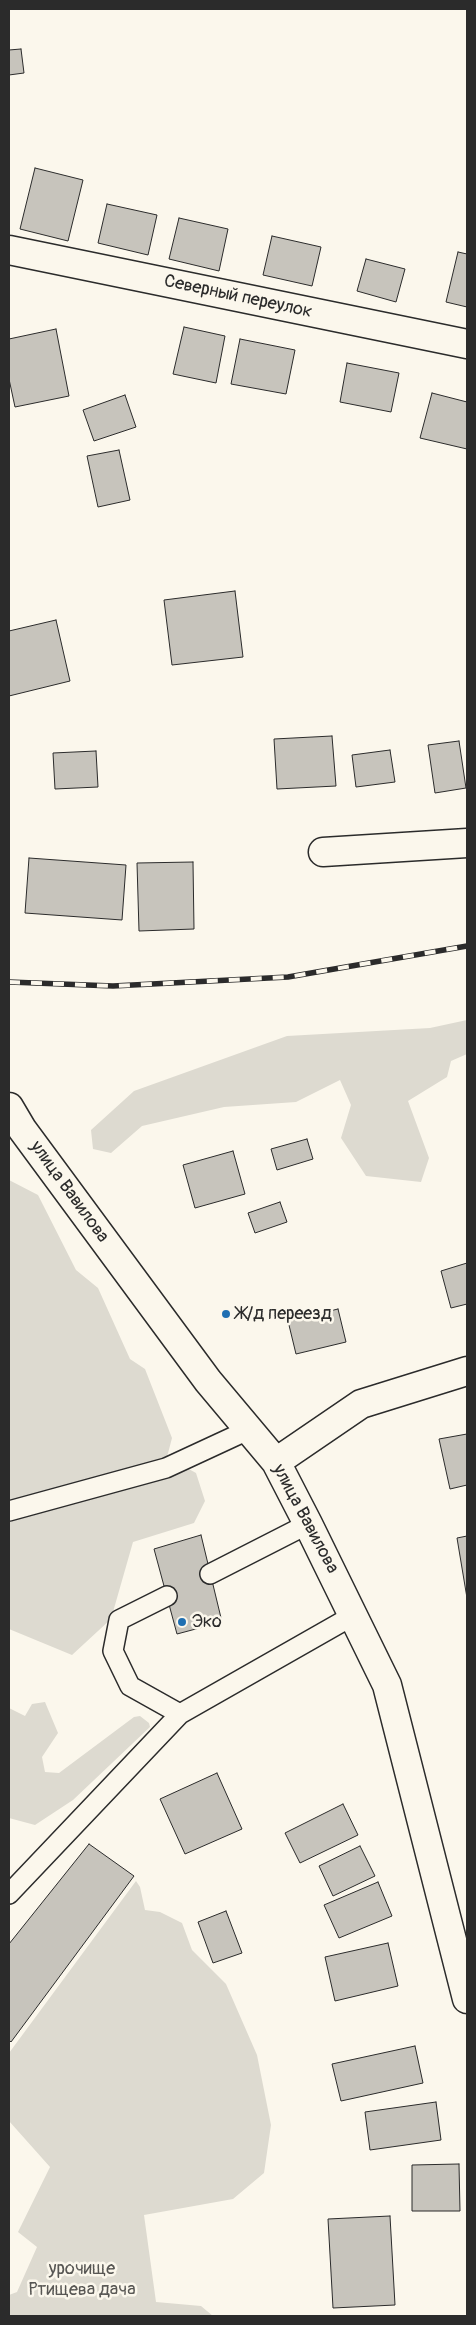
<!DOCTYPE html>
<html>
<head>
<meta charset="utf-8">
<style>
	body { margin:0 }
	#map { position:relative; width:476px; height:2325px; overflow:hidden; background:#fbf7ec; font-family:Pangolin,sans-serif }
	canvas { display:block }
	.frame { position:absolute; inset:0; border:10px solid #2b2b2b; pointer-events:none }
</style>
</head>
<body>
<div id="map">
<canvas width="476" height="2325"></canvas>
<div class="frame"></div>
</div>
<script>
const ctx = document.querySelector('canvas').getContext('2d');
ctx.lineJoin = 'round';
function paint(path, color) {
  ctx.fillStyle = color;
  ctx.fill(path, 'evenodd');
}
function poly(rows) {
  const path = new Path2D();
  for (const r of rows) {
    path.moveTo(r[0], r[1]);
    for (let i = 2; i < r.length; i += 2) path.lineTo(r[i], r[i + 1]);
  }
  return path;
}
function stroke(path, color, width, dash) {
  ctx.strokeStyle = color;
  ctx.lineWidth = width;
  ctx.lineCap = dash ? 'butt' : 'round';
  ctx.setLineDash(dash || []);
  ctx.stroke(path);
}
function drawText(font, color, halo, rows, align = 'center') {
  ctx.font = font + ' Pangolin,sans-serif';
  ctx.lineWidth = 5;
  ctx.setLineDash([]);
  ctx.textBaseline = 'middle';
  ctx.strokeStyle = halo;
  ctx.fillStyle = color;
  for (const [text, x, y, turn = 0] of rows) {
    ctx.save();
    ctx.translate(x, y);
    ctx.rotate((+turn || 0) * Math.PI / 180);
    ctx.textAlign = isNaN(turn) ? turn : align;
    if (halo) ctx.strokeText(text, 0, 0);
    ctx.fillText(text, 0, 0);
    ctx.restore();
  }
}
const green = poly([
	[467,1020,467,1054,451,1061,447,1077,408,1101,429,1158,421,1182,366,1176,341,1138,351,1105,340,1080,296,1102,224,1107,142,1126,111,1153,93,1149,91,1130,134,1091,287,1036,430,1028],
	[9,1180,38,1195,76,1270,98,1288,130,1359,145,1369,172,1438,167,1457,196,1473,205,1501,194,1523,133,1542,111,1619,72,1655,9,1629],
	[45,1702,58,1733,42,1757,45,1772,59,1773,134,1717,140,1716,149,1723,150,1727,73,1800,35,1825,9,1818,9,1708,25,1716,32,1704],
	[136,1881,140,1887,145,1910,160,1912,182,1923,192,1950,226,1984,257,2055,271,2125,264,2173,233,2199,144,2215,156,2302,201,2306,213,2316,9,2316,9,2295,17,2292,37,2247,18,2232,50,2167,9,2121,9,2053]
]);
const building = poly([
	[21,49,24,73,9,75,9,50,21,49],
	[35,168,83,180,68,241,20,229,35,168],
	[107,204,157,215,148,255,98,243,107,204],
	[179,218,228,229,219,271,169,259,179,218],
	[272,236,321,247,312,286,263,275,272,236],
	[458,252,467,254,467,307,446,302,458,252],
	[366,259,405,269,396,302,357,291,366,259],
	[184,327,225,336,216,383,173,374,184,327],
	[56,329,69,396,15,407,9,379,9,339,56,329],
	[240,339,295,350,286,394,231,384,240,339],
	[347,363,399,373,391,412,340,402,347,363],
	[432,393,467,402,467,449,420,438,432,393],
	[125,395,136,427,94,441,83,410,125,395],
	[119,450,130,500,98,507,87,456,119,450],
	[235,591,243,657,172,665,164,600,235,591],
	[56,620,70,681,9,696,9,631,56,620],
	[332,736,336,786,277,789,274,739,332,736],
	[459,741,466,788,435,793,428,745,459,741],
	[390,750,395,782,356,787,352,755,390,750],
	[96,751,98,787,55,789,53,753,96,751],
	[29,858,126,865,122,920,25,913,29,858],
	[193,862,194,929,139,931,137,863,193,862],
	[307,1139,313,1159,277,1170,271,1149,307,1139],
	[233,1151,245,1194,195,1208,183,1165,233,1151],
	[280,1202,287,1222,255,1233,248,1213,280,1202],
	[467,1263,467,1304,451,1308,441,1271,467,1263],
	[338,1309,346,1342,296,1354,288,1321,338,1309],
	[467,1434,467,1485,450,1489,439,1439,467,1434],
	[201,1535,222,1622,177,1634,154,1549,201,1535],
	[467,1536,467,1598,457,1538,467,1536],
	[217,1773,242,1829,185,1854,160,1799,217,1773],
	[343,1804,358,1835,300,1863,285,1833,343,1804],
	[89,1844,134,1876,11,2042,9,2040,9,1944,89,1844],
	[360,1846,375,1876,333,1896,319,1866,360,1846],
	[378,1882,392,1916,339,1938,324,1905,378,1882],
	[226,1911,242,1953,213,1963,198,1922,226,1911],
	[388,1943,398,1986,335,2001,325,1957,388,1943],
	[415,2046,423,2083,341,2101,332,2064,415,2046],
	[436,2102,441,2140,370,2150,365,2112,436,2102],
	[459,2164,460,2211,412,2211,412,2165,459,2164],
	[390,2216,395,2305,333,2308,328,2219,390,2216]
]);
const lane = poly([
	[9,1511,166,1468,248,1430],
	[210,1574,308,1524],
	[167,1596,119,1620,113,1651,130,1686,180,1714,354,1615],
	[9,1894,180,1714]
]);
const street = poly([
	[9,250,467,344],
	[323,852,467,843]
]);
const secondary = poly([
	[9,1107,22,1129,208,1381,276,1462,308,1524,387,1685,467,1999],
	[276,1462,361,1404,467,1371]
]);
const rail = poly([
	[9,982,113,986,288,977,467,946]
]);
const markers = [
	[226,1314,5,"#1f6fb2"],
	[182,1622,5,"#1f6fb2"]
];
const streetNames = [
	["Северный переулок",238,297,12],
	["улица Вавилова",69,1192,54],
	["улица Вавилова",305,1519,62]
];
const poiNames = [
	["Ж/д переезд",236,1314],
	["Эко",192,1622]
];
const parkNames = [
	["урочище",82,2269],
	["Ртищева дача",82,2290]
];
paint(green, '#dddad0');
paint(building, '#c7c4bc');
stroke(building, '#2b2b2b', 1);
stroke(lane, '#2b2b2b', 22);
stroke(street, '#2b2b2b', 31);
stroke(secondary, '#2b2b2b', 31);
stroke(lane, '#fbf7ec', 19);
stroke(street, '#fbf7ec', 28);
stroke(secondary, '#fbf7ec', 28);
stroke(rail, '#2b2b2b', 5.5);
stroke(rail, '#fbf7ec', 4, [11]);
for (const [x, y, r, color] of markers) {
  const dot = new Path2D();
  dot.arc(x, y, r, 0, 2 * Math.PI);
  ctx.fillStyle = color;
  ctx.fill(dot);
  stroke(dot, '#fbf7ec', 2);
}
drawText('18px', '#2b2b2b', '#fbf7ec', streetNames);
drawText('18px', '#2b2b2b', '#fbf7ec', poiNames, 'left');
drawText('18px', '#585754', '#fbf7ec', parkNames);
</script>
</body>
</html>
